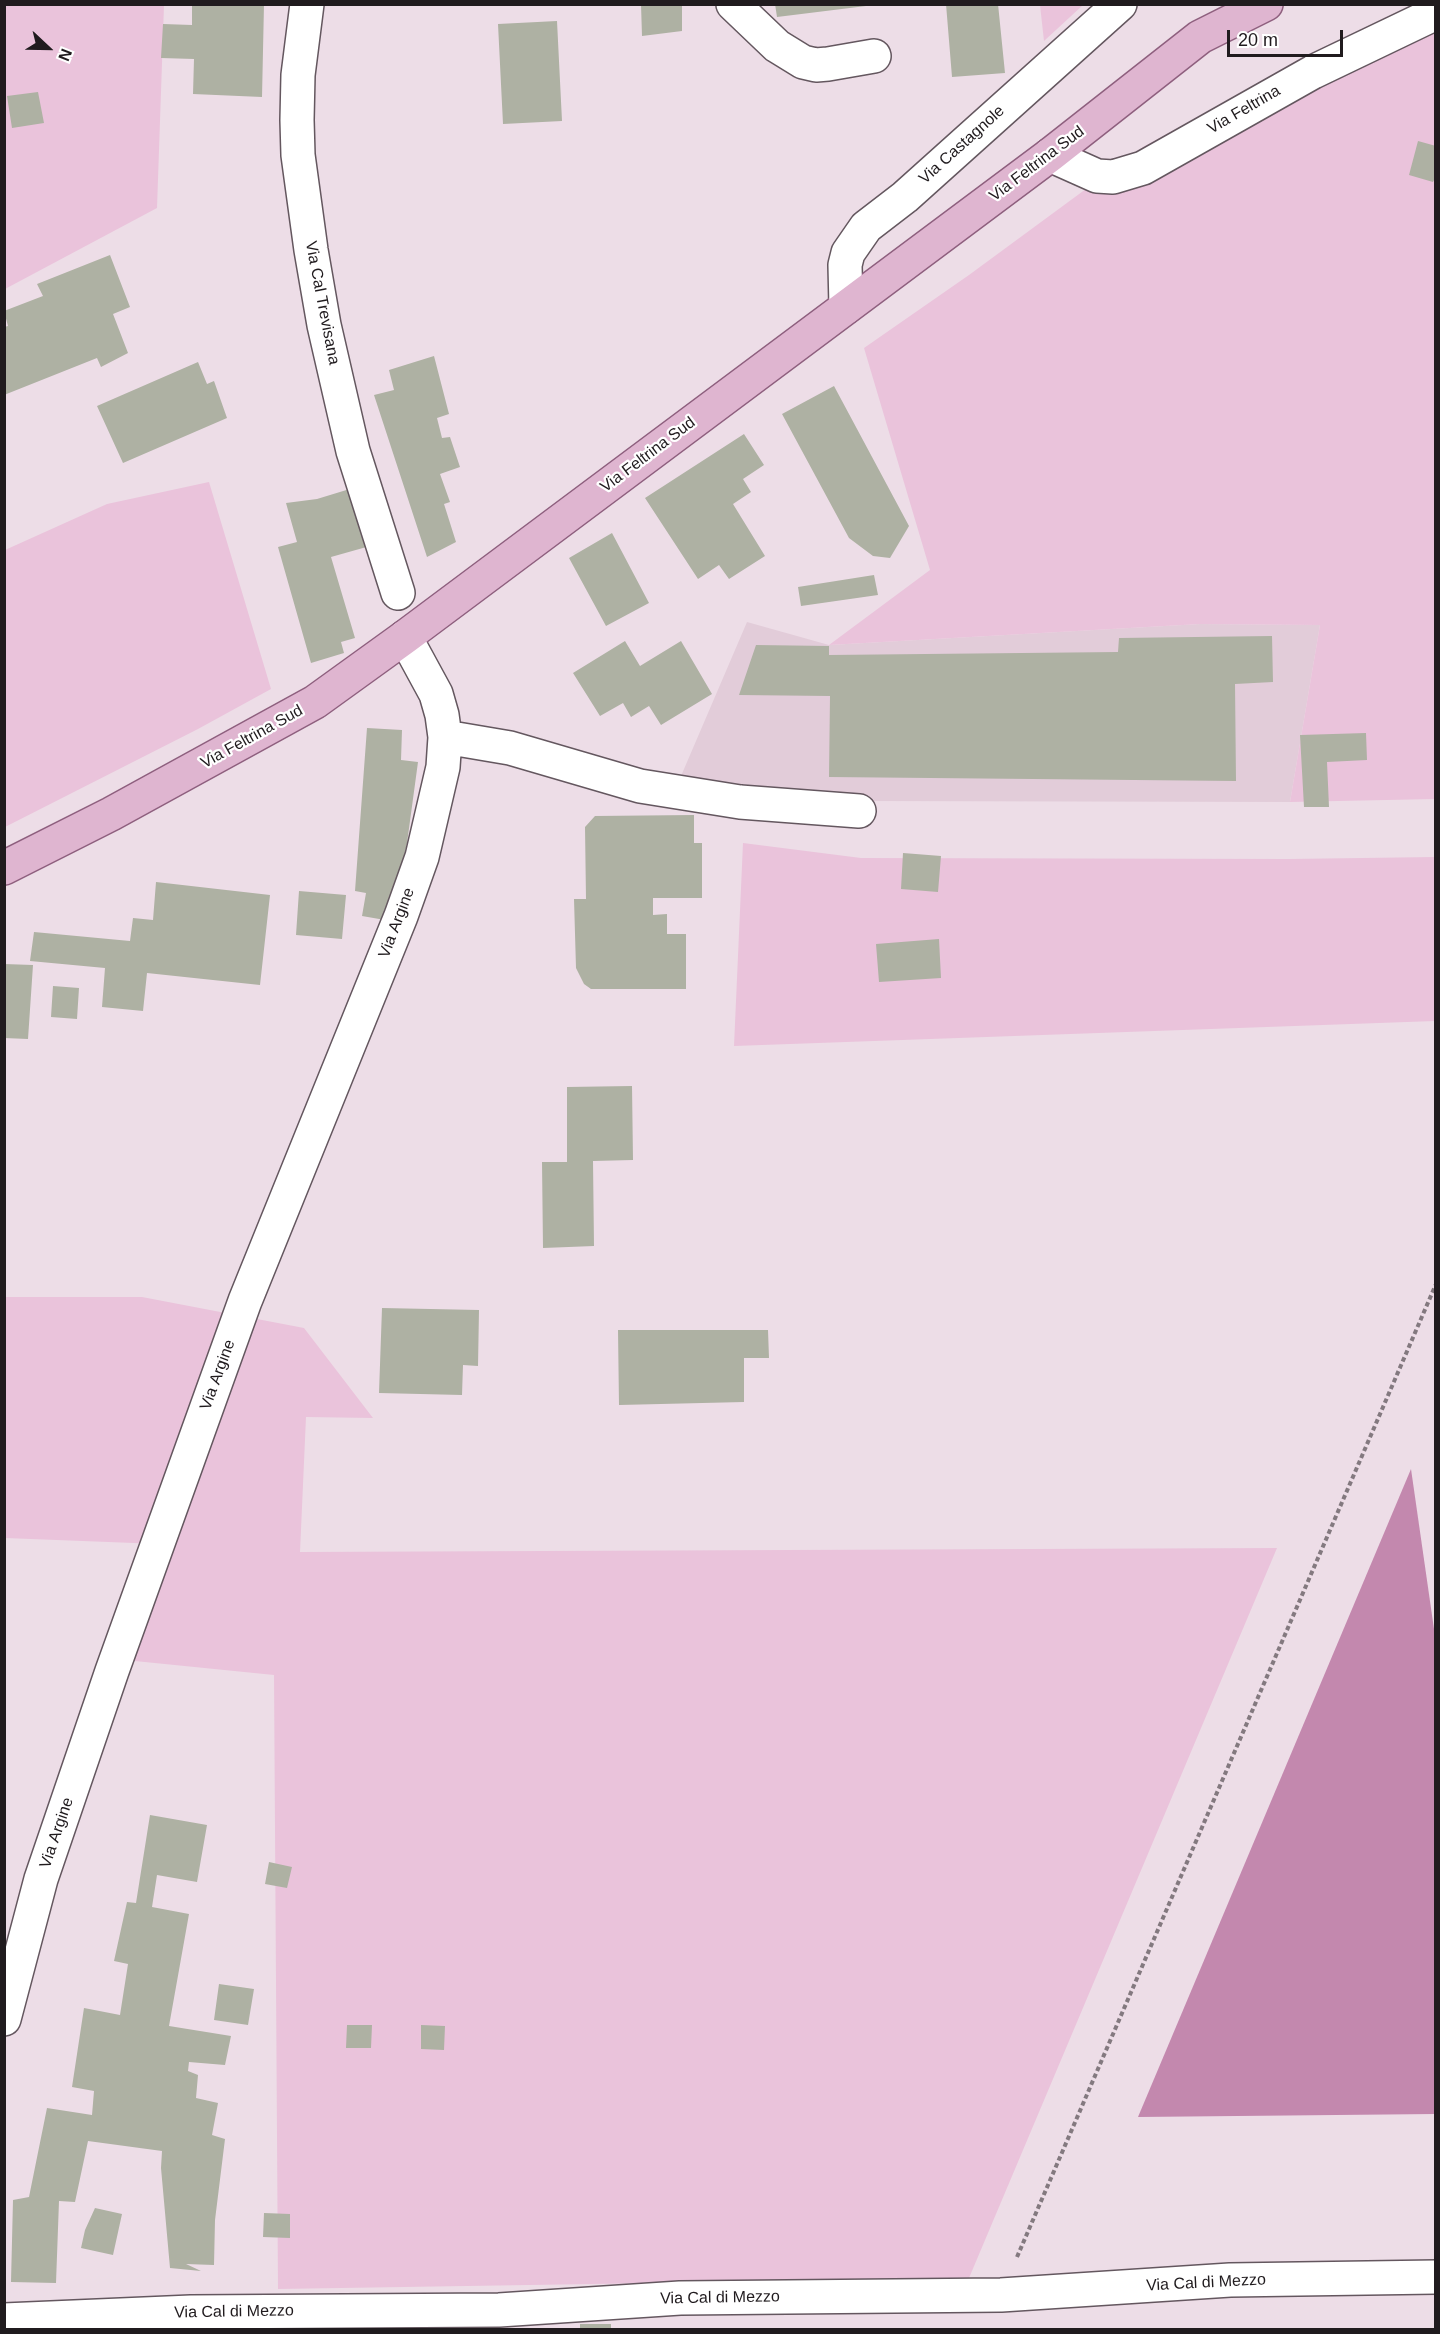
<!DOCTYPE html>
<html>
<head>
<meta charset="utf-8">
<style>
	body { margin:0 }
	#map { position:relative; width:1440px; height:2334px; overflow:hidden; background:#eddde7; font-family:Helvetica,sans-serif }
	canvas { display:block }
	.frame { position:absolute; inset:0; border:6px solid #201b1e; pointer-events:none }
	.north { position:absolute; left:18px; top:18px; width:60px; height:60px; -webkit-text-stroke:4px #fff; paint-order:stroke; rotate:112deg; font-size:16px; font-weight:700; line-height:24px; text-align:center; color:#201b1e }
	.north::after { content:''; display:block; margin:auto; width:21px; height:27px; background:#201b1e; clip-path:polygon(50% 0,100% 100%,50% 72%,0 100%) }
	.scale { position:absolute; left:1227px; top:30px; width:116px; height:27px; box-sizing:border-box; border:3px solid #201b1e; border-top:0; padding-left:8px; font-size:18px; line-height:21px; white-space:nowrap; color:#201b1e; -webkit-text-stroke:4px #fff; paint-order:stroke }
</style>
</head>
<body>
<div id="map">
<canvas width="1440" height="2334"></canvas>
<div class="frame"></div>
<div class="north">N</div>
<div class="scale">20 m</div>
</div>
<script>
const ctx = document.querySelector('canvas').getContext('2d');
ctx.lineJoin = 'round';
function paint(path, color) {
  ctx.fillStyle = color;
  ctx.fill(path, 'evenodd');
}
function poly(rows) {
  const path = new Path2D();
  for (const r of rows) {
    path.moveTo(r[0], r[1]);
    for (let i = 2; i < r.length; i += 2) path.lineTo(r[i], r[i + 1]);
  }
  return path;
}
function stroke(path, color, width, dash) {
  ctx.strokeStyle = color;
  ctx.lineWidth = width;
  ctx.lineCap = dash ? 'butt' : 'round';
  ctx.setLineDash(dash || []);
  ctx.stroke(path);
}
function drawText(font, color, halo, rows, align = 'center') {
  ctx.font = font + ' Helvetica,sans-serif';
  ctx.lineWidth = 4.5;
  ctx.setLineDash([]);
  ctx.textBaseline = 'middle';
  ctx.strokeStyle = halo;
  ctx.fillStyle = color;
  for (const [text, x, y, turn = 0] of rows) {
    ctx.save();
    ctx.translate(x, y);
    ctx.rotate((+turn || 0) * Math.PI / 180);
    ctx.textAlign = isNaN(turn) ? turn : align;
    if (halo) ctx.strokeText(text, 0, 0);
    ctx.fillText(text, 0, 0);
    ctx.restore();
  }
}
const built = poly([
	[747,622,829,645,1200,624,1320,625,1290,802,866,801,681,776]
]);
const green = poly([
	[5,5,164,5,157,208,5,289],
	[1040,5,1040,4,1083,5,1044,41],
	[1414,5,1435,5,1435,799,1290,802,1320,625,1200,624,829,645,930,570,864,348,969,275,1143,147,1341,40],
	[209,482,271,689,198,729,5,827,5,550,107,504],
	[743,843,861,858,1289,859,1435,857,1435,1021,734,1046],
	[5,1297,142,1297,304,1328,373,1418,306,1417,300,1552,1277,1548,969,2278,278,2289,274,1675,105,1658,160,1544,5,1538]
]);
const forest = poly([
	[1411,1469,1436,1643,1435,2114,1138,2117]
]);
const building = poly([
	[192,4,264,4,262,97,193,94,194,59,161,58,163,24,192,25],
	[641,4,682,4,682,31,642,36],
	[775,4,866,4,866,6,777,17],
	[946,4,998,4,1005,73,952,77],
	[557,21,562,121,503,124,498,24],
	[38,92,44,123,12,128,7,96],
	[1418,141,1436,146,1436,176,1433,182,1409,175],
	[110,255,130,307,113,314,128,353,101,367,97,358,4,395,4,327,8,326,4,311,43,296,37,284],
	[434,356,449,414,437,418,442,438,450,437,460,467,440,474,450,502,444,504,456,542,427,557,374,395,394,390,389,370],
	[198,362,207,384,214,381,227,418,123,463,97,406],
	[834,386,909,526,890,558,873,556,849,538,782,414],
	[744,434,764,465,743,479,751,492,733,504,765,556,729,579,719,565,698,579,645,498],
	[353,488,370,546,331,557,355,638,341,642,344,653,311,663,278,547,297,542,286,503,317,499],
	[612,533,649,603,606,626,569,558],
	[874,575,878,595,801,606,798,587],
	[1272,636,1273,682,1235,684,1236,781,829,777,830,696,739,695,756,645,829,646,829,655,1118,652,1119,638],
	[625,641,640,666,681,641,712,694,661,725,649,706,631,717,623,703,600,716,573,673],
	[367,728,402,730,401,760,418,762,407,843,395,897,389,897,385,920,362,916,366,893,355,891],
	[1366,733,1367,760,1327,762,1329,807,1304,807,1300,735],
	[694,815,694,843,702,843,702,898,653,898,653,915,667,914,667,934,686,934,686,989,591,989,584,984,576,968,574,899,586,899,585,827,595,816],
	[903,853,941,856,938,892,901,889],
	[156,882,270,895,260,985,147,973,143,1011,102,1007,105,968,30,961,34,932,130,941,133,918,153,920],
	[299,891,346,895,342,939,296,935],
	[939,939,941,978,879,982,876,944],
	[4,964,33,965,28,1039,4,1038],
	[53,986,79,988,77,1019,51,1017],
	[632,1086,633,1160,593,1161,594,1246,543,1248,542,1162,567,1162,567,1087],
	[382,1308,479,1310,478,1366,463,1365,462,1395,379,1393],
	[618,1330,768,1330,769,1358,744,1358,744,1402,619,1405],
	[150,1815,207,1825,197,1882,157,1875,152,1907,189,1914,169,2026,231,2036,225,2065,189,2062,188,2071,198,2075,196,2098,218,2103,212,2135,225,2139,215,2220,214,2265,186,2264,201,2271,170,2268,161,2168,162,2151,88,2141,75,2202,59,2201,56,2283,11,2282,13,2200,29,2197,47,2108,92,2115,94,2091,72,2087,84,2008,120,2015,128,1964,114,1961,127,1902,136,1903],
	[269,1862,292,1867,287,1888,265,1884],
	[219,1984,254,1989,248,2025,214,2020],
	[347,2025,372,2025,371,2048,346,2048],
	[421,2025,445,2026,444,2050,421,2049],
	[95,2208,122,2214,113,2255,81,2248,85,2230],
	[264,2213,290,2214,290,2238,263,2237],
	[580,2324,611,2324,611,2330,580,2330]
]);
const path = poly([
	[1017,2257,1436,1284]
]);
const minor = poly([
	[307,4,298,75,297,120,298,155,311,250,324,325,353,451,398,593],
	[733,4,777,46,803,62,816,65,828,64,874,56],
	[1050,155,1097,176,1113,177,1143,168,1313,72,1436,13],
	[846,307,845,265,848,253,866,227,905,197,1120,4],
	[445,737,510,748,640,786,740,802,859,811],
	[4,2019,41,1879,112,1671,245,1301,401,916,422,857,443,767,445,737,442,715,436,694,405,637],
	[4,2320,191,2312,499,2310,680,2298,1001,2295,1230,2280,1436,2277]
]);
const major = poly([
	[4,868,111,814,315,702,405,637,1050,155,1200,37,1266,4]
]);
const streetNames = [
	["Via Feltrina",1244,110,-30],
	["Via Castagnole",962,145,-42],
	["Via Feltrina Sud",1037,164,-37],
	["Via Cal Trevisana",322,303,79],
	["Via Feltrina Sud",648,455,-37],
	["Via Feltrina Sud",252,737,-29],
	["Via Argine",397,923,-69],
	["Via Argine",218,1375,-70],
	["Via Argine",57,1833,-71],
	["Via Cal di Mezzo",1206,2283,-3],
	["Via Cal di Mezzo",720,2298,-1],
	["Via Cal di Mezzo",234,2312,-1]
];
paint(built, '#e2ccd9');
paint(green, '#eac3db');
paint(forest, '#c388ae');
paint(building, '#aeb1a3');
stroke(minor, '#64575f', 36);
stroke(major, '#8e5f7e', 36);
stroke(path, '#83797f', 4, [4.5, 3]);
stroke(minor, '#fff', 33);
stroke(major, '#dfb5d0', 33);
drawText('16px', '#201b1e', '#fff', streetNames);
</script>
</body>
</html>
